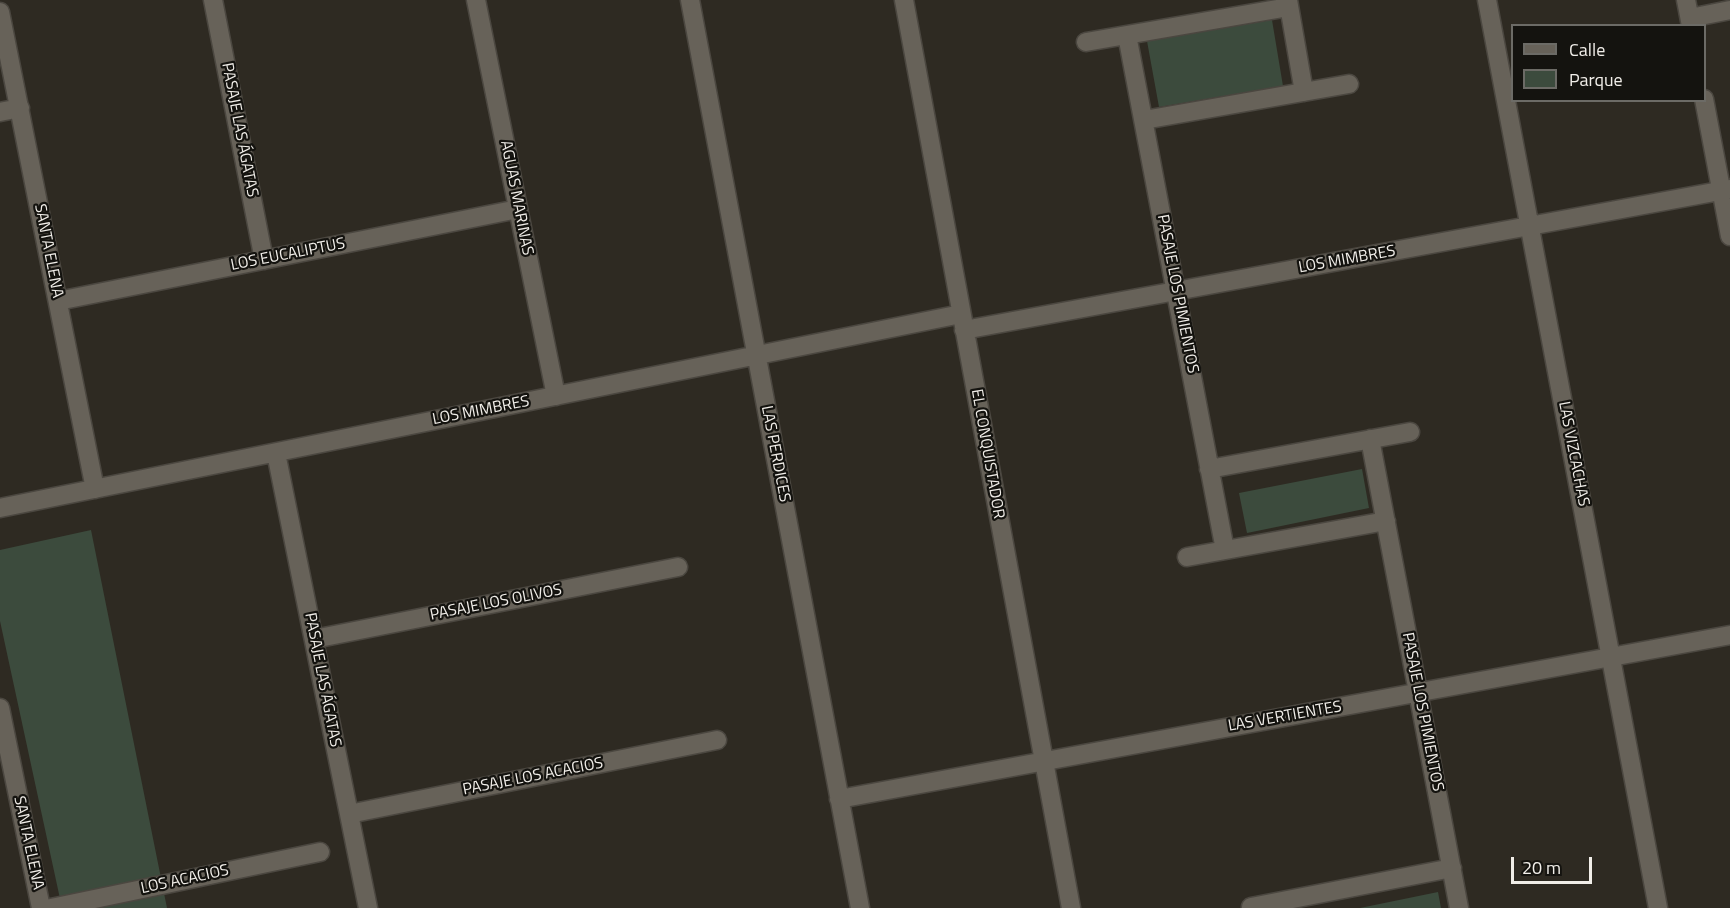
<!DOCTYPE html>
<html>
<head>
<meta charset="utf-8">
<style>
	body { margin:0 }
	#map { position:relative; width:1730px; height:908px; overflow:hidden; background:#2e2a22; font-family:"Titillium Web",sans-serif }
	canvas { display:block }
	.legend { position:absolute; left:1511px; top:24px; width:195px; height:78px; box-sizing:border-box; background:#14130f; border:2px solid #6c6b66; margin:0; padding:8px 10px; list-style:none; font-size:18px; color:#f1eee9 }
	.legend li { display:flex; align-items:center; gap:12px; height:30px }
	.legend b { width:30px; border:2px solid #6c6b66 }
	.scale { position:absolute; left:1511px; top:857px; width:81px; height:27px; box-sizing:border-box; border:3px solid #f1eee9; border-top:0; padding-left:8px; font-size:18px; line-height:21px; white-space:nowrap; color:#f1eee9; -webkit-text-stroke:4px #14130f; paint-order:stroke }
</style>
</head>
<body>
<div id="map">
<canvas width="1730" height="908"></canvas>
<ul class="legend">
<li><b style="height:8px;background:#676259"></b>Calle</li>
<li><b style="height:16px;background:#3c4b3d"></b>Parque</li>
</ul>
<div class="scale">20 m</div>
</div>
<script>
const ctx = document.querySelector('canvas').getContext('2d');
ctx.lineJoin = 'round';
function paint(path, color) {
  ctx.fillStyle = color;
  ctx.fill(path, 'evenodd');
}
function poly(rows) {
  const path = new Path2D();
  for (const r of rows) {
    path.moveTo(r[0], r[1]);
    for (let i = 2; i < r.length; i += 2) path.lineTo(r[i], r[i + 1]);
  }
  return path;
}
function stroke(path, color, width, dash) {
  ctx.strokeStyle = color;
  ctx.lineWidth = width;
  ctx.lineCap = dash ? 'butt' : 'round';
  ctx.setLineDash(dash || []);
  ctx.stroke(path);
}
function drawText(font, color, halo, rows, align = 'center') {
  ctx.font = font + ' "Titillium Web",sans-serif';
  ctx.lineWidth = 4.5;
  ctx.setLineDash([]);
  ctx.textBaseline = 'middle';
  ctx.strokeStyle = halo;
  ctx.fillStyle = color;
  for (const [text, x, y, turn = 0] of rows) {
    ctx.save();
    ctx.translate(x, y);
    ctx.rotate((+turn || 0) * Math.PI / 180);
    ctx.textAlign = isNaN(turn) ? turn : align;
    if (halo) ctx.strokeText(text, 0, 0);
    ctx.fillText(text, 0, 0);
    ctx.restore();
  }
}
const green = poly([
	[1272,20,1283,86,1159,107,1147,41],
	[1362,469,1369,508,1247,533,1239,493],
	[91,530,167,908,62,908,0,621,0,550],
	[1438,892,1441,908,1360,908]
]);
const minor = poly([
	[213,0,264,260],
	[476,0,556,396],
	[690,0,860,908],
	[904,0,1071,908],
	[1288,0,1304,92],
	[1487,0,1658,908],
	[1686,0,1691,26],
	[0,12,95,489],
	[1690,18,1730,10],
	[1127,35,1225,550],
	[1086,42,1289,7],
	[1704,99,1730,236],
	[0,112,20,108],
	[1144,120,1349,84],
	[58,301,518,209],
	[964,330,1730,189],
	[1370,439,1459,908],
	[276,453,368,908],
	[1209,469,1410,432],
	[0,508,961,314],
	[1187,557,1386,521],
	[314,639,678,567],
	[0,708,41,908],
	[839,799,1730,635],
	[349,814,717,740],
	[1251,907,1452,868],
	[51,908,320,852]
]);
const streetNames = [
	["PASAJE LAS ÁGATAS",239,130,79],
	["AGUAS MARINAS",516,198,79],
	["SANTA ELENA",48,251,79],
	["LOS EUCALIPTUS",288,255,-11],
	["LOS MIMBRES",1347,260,-10],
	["PASAJE LOS PIMIENTOS",1177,294,79],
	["LOS MIMBRES",481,411,-11],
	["LAS PERDICES",775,454,79],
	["EL CONQUISTADOR",987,454,80],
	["LAS VIZCACHAS",1573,454,79],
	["PASAJE LOS OLIVOS",496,603,-11],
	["PASAJE LAS ÁGATAS",322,680,79],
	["PASAJE LOS PIMIENTOS",1422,712,79],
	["LAS VERTIENTES",1285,717,-10],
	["PASAJE LOS ACACIOS",533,777,-11],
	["SANTA ELENA",28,843,78],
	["LOS ACACIOS",185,880,-12]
];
paint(green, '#3c4b3d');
stroke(minor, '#4b4740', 21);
stroke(minor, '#676259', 18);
drawText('16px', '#f1eee9', '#14130f', streetNames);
</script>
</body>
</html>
